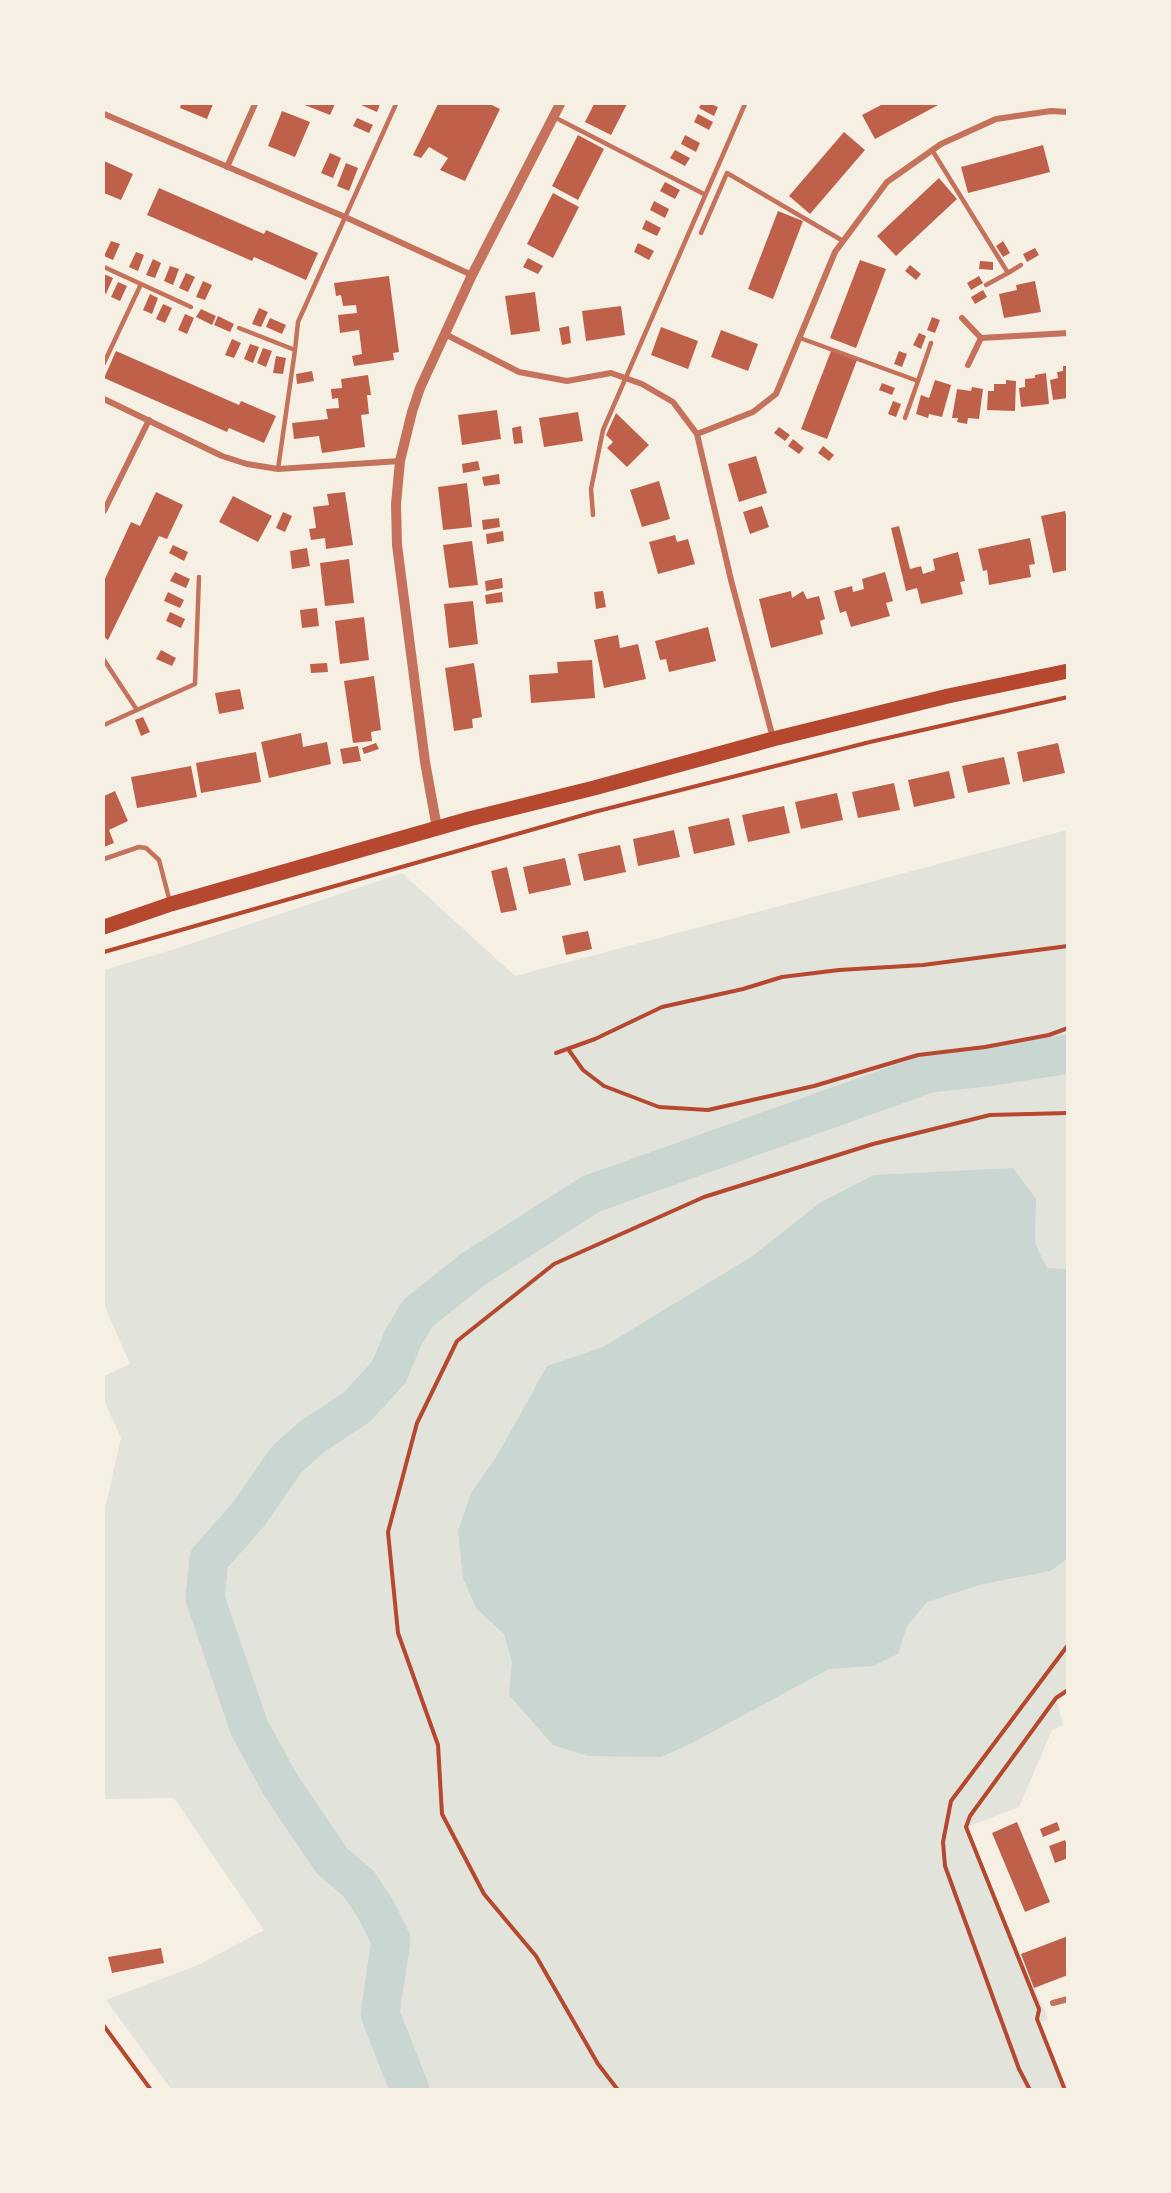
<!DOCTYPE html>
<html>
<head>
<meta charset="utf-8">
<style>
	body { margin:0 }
	#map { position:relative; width:1171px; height:2193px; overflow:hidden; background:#f6efe4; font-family:"Roboto Condensed",sans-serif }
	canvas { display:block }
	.frame { position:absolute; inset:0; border:105px solid #f6efe4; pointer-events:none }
</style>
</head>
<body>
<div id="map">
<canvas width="1171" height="2193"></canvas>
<div class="frame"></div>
</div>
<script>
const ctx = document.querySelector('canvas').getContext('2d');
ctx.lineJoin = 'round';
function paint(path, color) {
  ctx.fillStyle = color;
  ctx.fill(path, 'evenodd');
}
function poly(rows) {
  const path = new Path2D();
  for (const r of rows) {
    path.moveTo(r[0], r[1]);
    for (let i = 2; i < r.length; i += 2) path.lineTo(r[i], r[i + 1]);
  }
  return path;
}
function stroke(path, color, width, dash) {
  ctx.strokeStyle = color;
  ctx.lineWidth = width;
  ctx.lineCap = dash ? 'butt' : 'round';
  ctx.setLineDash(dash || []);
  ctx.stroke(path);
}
const green = poly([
	[1067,830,1067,1690,1056,1698,1063,1725,1052,1730,1019,1807,967,1827,1048,2019,1040,2023,1065,2089,171,2089,106,2000,198,1965,264,1930,174,1798,104,1799,104,1513,121,1438,104,1401,104,1376,130,1364,104,1305,104,970,178,948,402,873,515,976]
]);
const water = poly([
	[1013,1168,1036,1199,1035,1243,1047,1268,1067,1269,1067,1559,1050,1571,983,1584,927,1602,907,1626,898,1654,873,1666,829,1669,690,1744,661,1757,588,1756,553,1745,509,1695,512,1662,504,1634,476,1608,463,1578,458,1531,471,1493,497,1456,547,1366,603,1347,751,1257,821,1202,874,1175]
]);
const river = poly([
	[410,2090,380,2014,391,1940,376,1910,359,1884,332,1861,280,1784,249,1727,205,1598,209,1559,248,1515,287,1459,313,1436,357,1407,389,1372,403,1338,418,1313,472,1270,591,1194,930,1073,993,1066,1068,1054]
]);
const building = poly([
	[181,104,213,104,207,119,180,108],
	[302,104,335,104,330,115],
	[359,104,380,104,377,112],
	[438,104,465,104,469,105,470,104,490,104,500,109,465,181,440,170,448,158,429,147,421,158,413,155],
	[594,104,627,104,611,135,585,122],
	[701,104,711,104,718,107,714,116,699,108],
	[883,104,940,104,875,139,862,115],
	[282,111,310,122,295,157,268,146],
	[698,114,713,122,709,130,694,122],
	[357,118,373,125,369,133,353,126],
	[844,132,865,150,810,214,789,196],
	[578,135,604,149,578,200,552,186],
	[685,135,700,143,696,152,681,144],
	[1043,145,1050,172,968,193,961,167],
	[675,150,690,158,685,166,670,158],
	[330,153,341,158,333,178,321,173],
	[104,161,133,174,121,200,104,193],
	[346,163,358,168,349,191,337,186],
	[939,178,957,199,896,256,877,236],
	[665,182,680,190,675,199,660,191],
	[159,188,264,234,266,230,318,253,306,280,254,257,252,261,147,215],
	[553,193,579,207,553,258,527,244],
	[654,201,669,209,665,218,650,210],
	[778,211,803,221,773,299,748,289],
	[646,220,661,228,657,236,642,229],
	[111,241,120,244,113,260,104,256],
	[1003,241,1010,253,1003,257,996,246],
	[638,243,654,251,649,260,634,252],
	[1035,248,1039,255,1027,262,1023,254],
	[136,252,144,255,138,271,129,267],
	[528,258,543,266,538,274,523,267],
	[153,259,161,263,155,278,146,275],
	[860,260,886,269,856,348,830,338],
	[980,261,993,262,993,270,979,269],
	[910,265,921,274,916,280,905,271],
	[170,266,179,269,173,285,164,281],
	[186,273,195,277,188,292,179,288],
	[104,274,113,278,106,294,104,292],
	[389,276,399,352,393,353,394,360,354,366,352,356,362,354,359,330,340,333,338,315,357,313,356,305,343,306,341,295,336,296,334,283],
	[979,276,983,283,971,290,967,283],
	[203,281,212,285,205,300,196,297],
	[1035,281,1041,312,1004,318,999,294,1017,290,1016,285],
	[118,282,127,286,120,301,111,297],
	[983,290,987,297,975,304,971,297],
	[535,292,540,331,511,335,505,296],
	[150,294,158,298,152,314,143,310],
	[163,304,172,308,165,323,156,319],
	[621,306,625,335,586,341,582,311],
	[259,308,268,312,261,327,252,324],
	[201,309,216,316,212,325,196,317],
	[185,314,194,318,187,334,178,330],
	[218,316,234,324,230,332,214,325],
	[932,317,940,320,935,333,927,330],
	[270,318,286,325,282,334,266,327],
	[569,326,571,343,562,345,559,328],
	[661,327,698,341,688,369,651,355],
	[721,330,758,344,748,371,711,357],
	[919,333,926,336,921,349,913,345],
	[232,339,241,343,234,358,225,355],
	[250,344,259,347,253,363,244,359],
	[263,348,272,351,266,367,257,363],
	[116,351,239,405,241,401,276,416,264,443,229,428,227,432,104,378],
	[831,351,857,360,827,439,801,429],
	[899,351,907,354,902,367,894,364],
	[276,356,286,358,283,374,273,373],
	[1063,366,1068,366,1068,398,1053,400,1050,380,1058,378,1057,372,1063,371],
	[312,371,314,381,297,384,296,374],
	[1046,373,1049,404,1021,407,1019,388,1025,387,1025,379,1035,378,1035,375],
	[368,375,371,395,367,395,369,414,361,415,365,447,322,453,319,436,294,439,292,423,328,419,326,409,339,408,338,398,332,399,331,389,342,388,341,379],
	[935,380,951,385,942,417,929,414,928,418,916,414,921,395,929,398],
	[1006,380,1016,381,1015,411,987,410,988,391,994,391,994,384,1006,384],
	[882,383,895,388,892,395,879,390],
	[972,387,983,389,979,419,968,418,967,424,957,422,958,418,952,418,957,389,971,391],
	[893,401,901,404,896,417,888,414],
	[497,410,501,439,462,445,458,415],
	[578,412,583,441,544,447,539,418],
	[616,413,649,445,627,467,607,448,613,442,606,435],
	[521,426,523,443,514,444,512,428],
	[779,427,790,435,785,441,774,433],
	[793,439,804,448,799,454,788,446],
	[823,446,834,455,829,461,818,453],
	[756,456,767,493,739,502,728,464],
	[478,461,480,470,463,473,462,464],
	[499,474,500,484,484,486,482,477],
	[659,481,670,519,642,527,630,490],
	[467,483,472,527,443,530,438,487],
	[156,492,183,505,167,539,159,536,108,640,104,637,104,581,131,522,140,526],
	[345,492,353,545,326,549,325,538,311,540,309,529,316,528,313,507,329,505,327,494],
	[233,496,272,516,258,542,219,522],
	[762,506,769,527,750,534,743,512],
	[1065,511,1068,521,1068,570,1053,573,1041,516],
	[283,512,292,516,285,532,276,528],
	[499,518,500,527,483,530,482,520],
	[899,526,910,569,921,566,923,574,935,570,933,559,958,552,965,581,960,582,963,594,921,604,917,588,906,591,891,528],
	[503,531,504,541,487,544,486,534],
	[675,535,677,542,688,539,695,564,658,574,649,542],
	[1030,538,1035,564,1029,565,1031,577,989,585,987,570,983,571,978,549],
	[472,541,478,585,449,588,443,545],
	[173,545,188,552,184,561,169,553],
	[307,548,310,566,292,569,290,551],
	[349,559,354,603,325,606,320,563],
	[175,572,190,579,186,588,170,581],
	[885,572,893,601,886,603,890,616,851,627,846,611,840,613,834,591,852,586,853,592,864,589,862,579],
	[502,578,503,588,486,591,485,581],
	[603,591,606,607,596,609,594,592],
	[791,591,792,598,803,591,807,599,819,596,825,619,820,621,823,634,771,648,759,599],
	[168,592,184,600,180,608,164,601],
	[502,592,503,602,486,604,485,595],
	[473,601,478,644,449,648,444,604],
	[317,608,319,626,302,628,300,610],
	[170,612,185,619,181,628,166,621],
	[364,617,369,660,340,664,335,621],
	[708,627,716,661,669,672,666,659,660,660,655,641],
	[618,635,620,648,638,644,646,679,604,688,594,640],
	[161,650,176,658,172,666,156,659],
	[592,660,595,698,531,703,529,675,558,673,557,662],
	[327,663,328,672,311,673,310,664],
	[474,663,482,717,472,719,473,728,454,731,445,668],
	[374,676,381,730,371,732,372,741,353,743,344,681],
	[240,689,244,709,219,714,215,693],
	[143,717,150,732,141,736,135,720],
	[301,733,303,747,327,742,331,764,269,778,261,742],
	[376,743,379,749,364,754,362,748],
	[1058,743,1065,773,1023,782,1017,752],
	[358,746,361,761,343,764,340,749],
	[256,752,261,782,201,793,196,763],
	[1004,757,1010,784,968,793,962,766],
	[191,766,197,797,137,808,131,777],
	[949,771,955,798,914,807,908,780],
	[894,783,900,810,858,818,852,792],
	[115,791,128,821,109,830,114,843,104,847,104,796],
	[837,793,843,820,801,829,795,802],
	[784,806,790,833,748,842,742,815],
	[729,818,735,845,694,854,688,827],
	[674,830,680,857,638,866,633,839],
	[620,845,626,872,584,881,578,854],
	[565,858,571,885,529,894,523,867],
	[507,867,517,910,501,913,491,871],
	[588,931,592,949,566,955,562,936],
	[1017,1822,1050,1902,1025,1912,992,1833],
	[1057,1822,1060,1830,1043,1837,1040,1829],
	[1065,1840,1068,1846,1068,1858,1055,1863,1049,1846],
	[1068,1936,1068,1975,1034,1988,1021,1954],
	[161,1948,164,1963,112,1973,108,1957]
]);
const path = poly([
	[104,952,594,812,870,742,1068,697],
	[568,1049,583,1070,604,1086,659,1107,708,1110,814,1086,918,1055,985,1047,1049,1035,1068,1028],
	[556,1053,595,1039,662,1007,743,989,782,977,839,970,923,965,1068,946],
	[1039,2009,966,1827,970,1816,1056,1698,1068,1690],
	[1039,2010,1037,2019,1065,2090],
	[104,2026,151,2090],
	[618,2090,598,2064,536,1956,484,1894,442,1814,438,1745,398,1633,388,1532,417,1423,457,1341,554,1264,704,1197,873,1144,990,1115,1068,1113],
	[1030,2090,1019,2069,945,1866,943,1842,951,1801,1068,1645]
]);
const service = poly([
	[554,117,704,194],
	[932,150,1008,273,986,285],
	[701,233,727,173,843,241],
	[104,267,141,284,104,363],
	[1008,273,1021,265],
	[141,284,191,307],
	[239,328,295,350,298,322,396,104],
	[800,338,918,381,905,418],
	[918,381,931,343],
	[278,469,295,350],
	[593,515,591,489,603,430,745,104],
	[104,660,137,710,104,725],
	[137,710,195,684,199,577],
	[104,859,139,847,146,848,159,860,170,902]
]);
const minor = poly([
	[104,114,345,217,472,275],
	[227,167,255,104],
	[962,318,981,338,968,365],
	[445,334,519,372,567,381,611,373,642,384,673,402,697,434,731,580,773,738],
	[981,338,1068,333],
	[104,399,222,456,247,464,278,469,400,461],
	[697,434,753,412,776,394,835,252,887,182,941,144,996,119,1051,111,1068,112],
	[104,511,149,420],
	[1053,2003,1068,1999]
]);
const tertiary = poly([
	[437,828,425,762,397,545,396,504,400,461,412,412,420,388,472,275,560,104]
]);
const primary = poly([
	[104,927,171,904,469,819,594,788,773,739,948,696,1068,671]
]);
paint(green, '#e2e4dc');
paint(water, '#c9d6d2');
stroke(river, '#c9d6d2', 39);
paint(building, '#bf614a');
stroke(path, '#b5482f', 4);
stroke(service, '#c5725c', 4.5);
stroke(minor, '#c5725c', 6);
stroke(tertiary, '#c5725c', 10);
stroke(primary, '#b5482f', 15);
</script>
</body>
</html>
